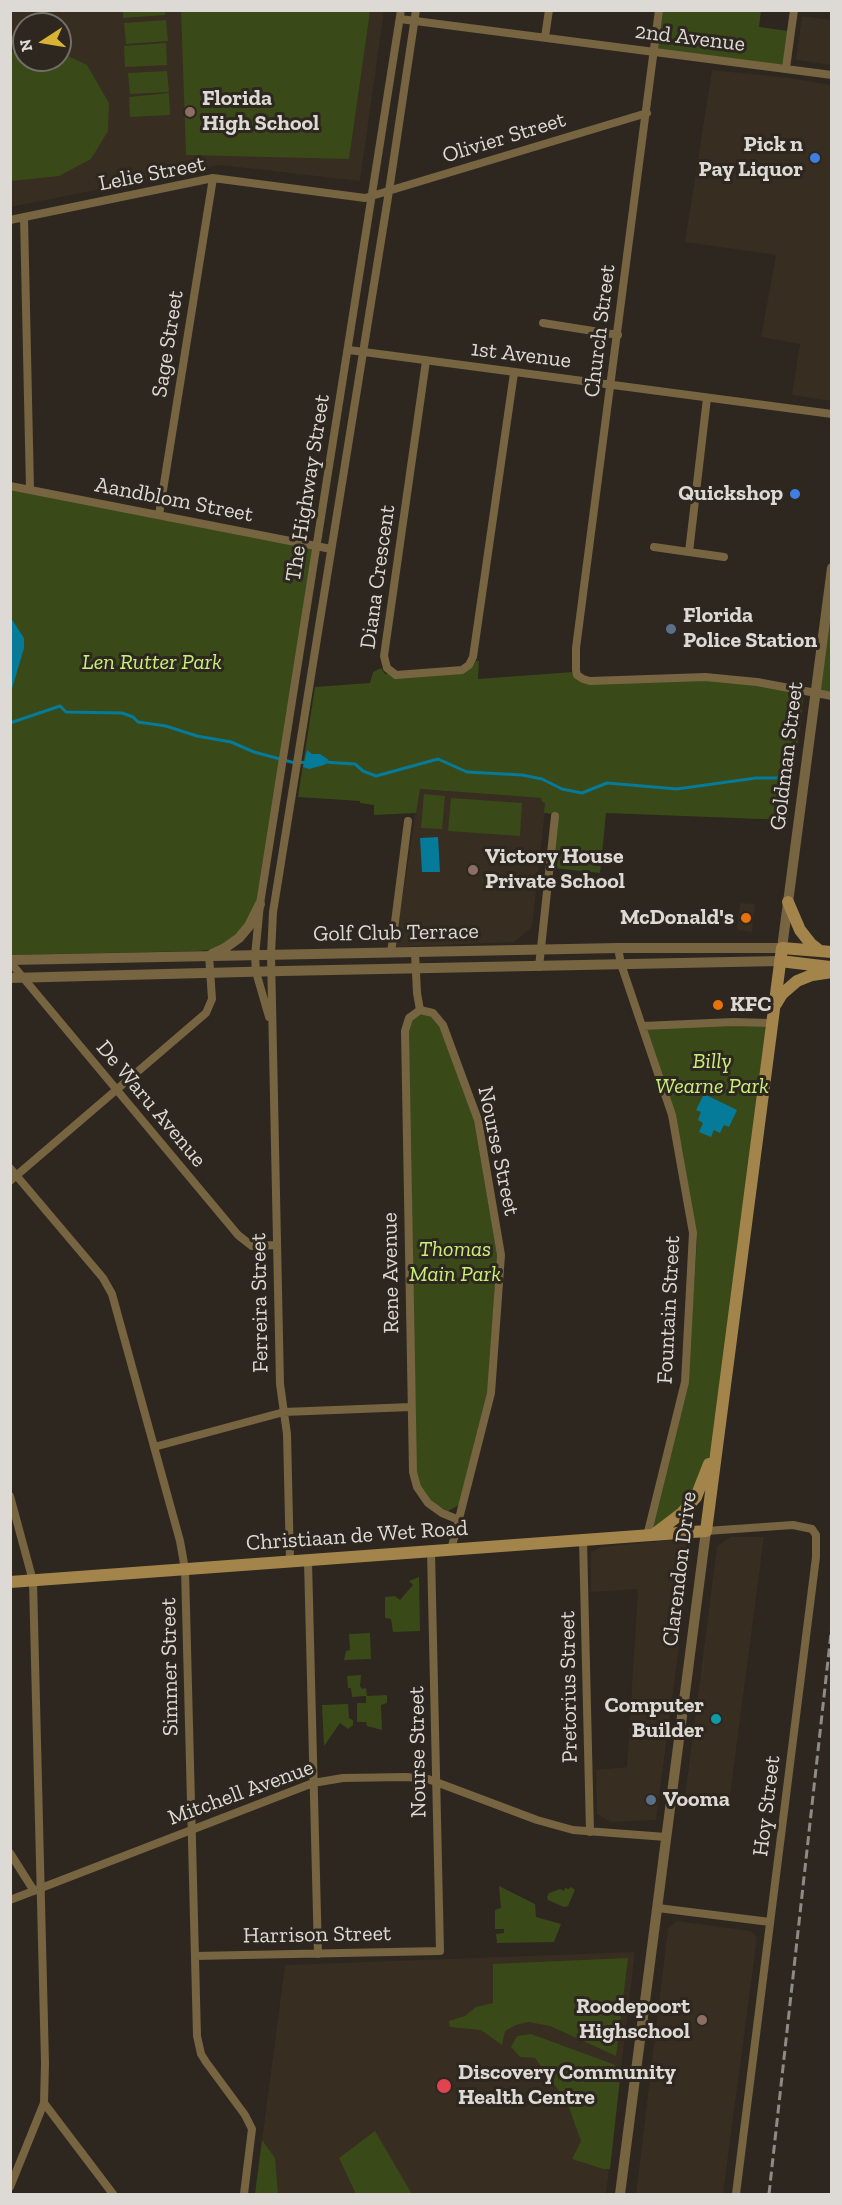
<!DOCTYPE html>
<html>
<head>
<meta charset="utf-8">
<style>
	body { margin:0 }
	#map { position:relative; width:842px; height:2205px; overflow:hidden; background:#2d2720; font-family:"Zilla Slab",serif }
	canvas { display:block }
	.frame { position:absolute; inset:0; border:12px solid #ddd9d4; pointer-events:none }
	.north { position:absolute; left:12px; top:12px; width:60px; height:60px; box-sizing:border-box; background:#2d2720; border:2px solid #736e68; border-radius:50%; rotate:258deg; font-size:16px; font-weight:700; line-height:24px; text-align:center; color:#ddd9d4 }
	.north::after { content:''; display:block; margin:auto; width:21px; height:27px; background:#d9b434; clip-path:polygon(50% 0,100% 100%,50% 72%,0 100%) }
</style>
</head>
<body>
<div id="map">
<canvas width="842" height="2205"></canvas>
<div class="frame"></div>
<div class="north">N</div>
</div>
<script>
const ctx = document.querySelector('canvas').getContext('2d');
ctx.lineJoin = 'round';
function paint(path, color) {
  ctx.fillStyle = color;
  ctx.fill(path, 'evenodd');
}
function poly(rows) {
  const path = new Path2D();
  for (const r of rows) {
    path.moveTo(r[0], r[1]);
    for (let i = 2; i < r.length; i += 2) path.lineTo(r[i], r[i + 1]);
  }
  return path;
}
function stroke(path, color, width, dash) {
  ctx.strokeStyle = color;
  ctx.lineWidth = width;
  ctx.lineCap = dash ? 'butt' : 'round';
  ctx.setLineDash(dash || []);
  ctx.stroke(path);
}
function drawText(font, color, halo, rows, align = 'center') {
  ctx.font = font + ' "Zilla Slab",serif';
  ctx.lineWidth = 6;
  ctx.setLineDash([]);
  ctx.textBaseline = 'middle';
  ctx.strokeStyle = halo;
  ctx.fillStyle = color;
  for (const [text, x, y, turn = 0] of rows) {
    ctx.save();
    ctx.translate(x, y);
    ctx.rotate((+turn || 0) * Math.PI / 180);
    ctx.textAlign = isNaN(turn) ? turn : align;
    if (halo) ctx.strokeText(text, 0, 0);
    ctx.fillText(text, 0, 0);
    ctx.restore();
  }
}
const built = poly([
	[11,11,384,11,360,181,220,165,11,207],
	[24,24,60,24,60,60,24,60],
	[802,16,831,20,831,65,796,60],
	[712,70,790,78,831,85,831,401,792,395,800,344,761,337,776,255,685,242],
	[419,789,542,798,546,802,532,927,514,942,395,947],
	[740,903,755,904,752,932,737,930],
	[731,1537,764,1537,729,1803,685,1797,717,1546],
	[681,1539,692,1548,656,1820,611,1822,597,1814,596,1770,627,1767,638,1589,591,1592,591,1552,601,1547],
	[677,1921,751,1931,757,1938,723,2194,636,2194,668,1928],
	[635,1952,606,2194,255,2194,285,1965]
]);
const green = poly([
	[123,11,165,11,165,15,123,18],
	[181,11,370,11,349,159,186,155],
	[662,11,761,11,759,27,788,31,784,65,657,49],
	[166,20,168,41,126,44,124,23],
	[166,43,167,65,125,67,124,46],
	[24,51,24,60,60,60,60,52,87,65,109,103,108,131,91,159,59,176,11,181,11,52],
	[167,71,169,92,130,94,128,73],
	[169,93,170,115,130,117,129,97],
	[10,488,314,549,257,904,246,925,231,941,209,950,196,951,11,955],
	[831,608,831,693,820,691],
	[476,661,479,661,478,679,573,672,581,682,705,680,756,685,804,694,788,820,606,813,600,873,553,868,553,814,544,813,545,803,542,802,541,798,420,789,416,813,374,815,374,805,360,803,360,801,298,797,315,687,370,683,373,672,381,668,385,674,469,669],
	[424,794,445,796,442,829,421,828],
	[451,798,522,803,520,836,448,831],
	[420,1013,436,1018,441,1028,474,1120,497,1254,488,1389,459,1505,448,1511,434,1504,421,1489,416,1471,408,1032,413,1018],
	[734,1025,766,1026,713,1445,704,1473,692,1498,652,1531,688,1382,697,1240,682,1148,646,1029],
	[419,1577,420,1631,393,1632,391,1619,385,1618,385,1597,395,1596,400,1600,413,1585,409,1581],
	[370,1633,371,1659,344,1660,346,1651,350,1650,349,1634],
	[361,1675,360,1686,362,1689,366,1688,367,1696,387,1695,387,1703,381,1705,382,1730,367,1726,366,1722,357,1722,357,1703,366,1703,366,1696,352,1697,351,1688,348,1688,347,1676],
	[348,1704,349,1718,353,1720,353,1725,348,1729,340,1723,324,1746,322,1705],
	[499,1886,535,1904,536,1917,561,1924,554,1942,497,1943,496,1934,504,1933,504,1929,495,1929,495,1910,501,1908],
	[571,1887,575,1890,568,1906,564,1907,548,1900,547,1897,549,1893,560,1889,564,1891,565,1888,569,1889],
	[628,1958,616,2056,550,2026,528,2022,516,2025,505,2031,502,2045,481,2030,450,2027,449,2021,465,2016,476,2007,493,2003,493,1964],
	[531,2034,613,2064,621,2070,610,2169,603,2169,572,2159,581,2141,567,2102,535,2058,520,2057,511,2047,517,2036],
	[375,2131,412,2194,356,2194,339,2158],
	[262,2140,275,2158,278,2194,255,2194]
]);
const water = poly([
	[11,618,24,638,24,648,11,692],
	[307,750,312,754,320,754,329,760,324,765,309,769,303,767],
	[438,837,440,872,422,872,420,838],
	[704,1094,737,1110,729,1127,724,1125,720,1133,714,1130,711,1137,699,1132,703,1123,698,1120,701,1112,696,1110]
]);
const stream = poly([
	[10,723,60,706,66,712,122,713,133,717,138,722,166,726,197,736,231,742,254,752,295,763,308,762],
	[323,762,355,764,363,771,376,776,438,759,467,772,522,775,542,779,562,789,582,793,607,783,677,789,756,778,789,778]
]);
const minor = poly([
	[659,10,576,648,576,670,577,675,583,679,590,681,705,677,757,682,832,696],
	[400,19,832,75],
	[545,37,549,10],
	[786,68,794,10],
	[24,217,30,489],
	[10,220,213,178,365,198,647,113],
	[543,323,618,335],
	[349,350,832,414],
	[426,361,384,656,387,668,396,675,462,670,469,665,473,657,514,373],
	[10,486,331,549],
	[159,515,213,178],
	[654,547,689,552,707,398],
	[689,552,724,557],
	[618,948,621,964,672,1115,693,1233,685,1382,647,1536],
	[391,953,408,821],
	[415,953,417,993,420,1010,433,1013,443,1025,478,1120,501,1255,491,1393,451,1550],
	[10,962,238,1235,252,1246,277,1245],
	[539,967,555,816],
	[420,1010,409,1018,405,1031,413,1472,417,1487,428,1503,442,1513,459,1520],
	[269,1017,256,972,255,956,260,904,401,10],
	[642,1026,733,1022,771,1023],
	[10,1168,103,1278,112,1294,180,1541,185,1569,197,2036,201,2054,206,2062,245,2115,252,2129,244,2194],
	[10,1181,206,1013,212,999,209,955],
	[154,1447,284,1412,411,1407],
	[10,1496,33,1581,45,2063,44,2103,10,2187],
	[706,1531,793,1525,812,1529,816,1535,816,1557,736,2194],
	[583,1540,590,1832],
	[308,1561,318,1954],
	[290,1562,287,1434,280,1384,271,955,273,912,389,191,416,10],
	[10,1853,34,1891],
	[10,1900,313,1783,343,1778,406,1777,428,1779,537,1820,573,1830,666,1837],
	[658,1908,770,1922],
	[195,1956,440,1951,431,1552],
	[44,2103,113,2194]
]);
const tertiary = poly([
	[212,954,225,948,239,938,249,926,260,904],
	[10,960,618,948,782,948,832,568],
	[10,978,282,971,780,961],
	[620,2194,706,1531]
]);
const secondary = poly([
	[788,902,800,930,811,944,820,951],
	[780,961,830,967],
	[776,1004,782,994,797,981,812,975,832,972],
	[653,1535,682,1513,696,1497,709,1464],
	[10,1582,706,1531,782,948,832,952]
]);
const rail = poly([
	[769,2194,832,1624]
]);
const markers = [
	[190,112,6,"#8d6e63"],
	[815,158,6,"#3f7fe0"],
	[795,494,6,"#3f7fe0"],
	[671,629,6,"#5c6f8a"],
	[473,870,6,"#8d6e63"],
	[746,918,6,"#e8710a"],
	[718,1005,6,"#e8710a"],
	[716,1719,6,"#0f9aa8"],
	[651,1800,6,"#5c6f8a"],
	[702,2020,6,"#8d6e63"],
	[444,2086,8,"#e0444e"]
];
const streetNames = [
	["2nd Avenue",690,38,7],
	["Olivier Street",504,138,-17],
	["Lelie Street",152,174,-11],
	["Church Street",600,331,-83],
	["Sage Street",168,344,-81],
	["1st Avenue",521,355,7],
	["The Highway Street",308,488,-81],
	["Aandblom Street",174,500,11],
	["Diana Crescent",378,577,-82],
	["Goldman Street",787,756,-83],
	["Golf Club Terrace",396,933,-1],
	["De Waru Avenue",151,1104,50],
	["Nourse Street",498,1151,78],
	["Rene Avenue",391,1273,-91],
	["Ferreira Street",260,1303,-91],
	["Fountain Street",669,1310,-87],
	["Christiaan de Wet Road",357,1536,-4],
	["Clarendon Drive",680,1569,-83],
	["Simmer Street",170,1667,-91],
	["Pretorius Street",569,1687,-91],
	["Nourse Street",418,1752,-91],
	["Mitchell Avenue",241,1793,-20],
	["Hoy Street",767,1806,-83],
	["Harrison Street",317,1935,-1]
];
const poiNames = [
	["Florida",202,99],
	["High School",202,124],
	["Pick n",803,145,"right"],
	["Pay Liquor",803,170,"right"],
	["Quickshop",783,494,"right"],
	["Florida",683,616],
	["Police Station",683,641],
	["Victory House",485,857],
	["Private School",485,882],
	["McDonald's",734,918,"right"],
	["KFC",730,1005],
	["Computer",704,1706,"right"],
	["Builder",704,1731,"right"],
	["Vooma",663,1800],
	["Roodepoort",690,2007,"right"],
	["Highschool",690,2032,"right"],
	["Discovery Community",458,2073],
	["Health Centre",458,2098]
];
const parkNames = [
	["Len Rutter Park",152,663],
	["Billy",712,1062],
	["Wearne Park",712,1087],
	["Thomas",455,1250],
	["Main Park",455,1275]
];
paint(built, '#372d20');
paint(green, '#3a4918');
paint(water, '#057a99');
stroke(stream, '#057a99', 3);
stroke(minor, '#776441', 8);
stroke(tertiary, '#776441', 10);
stroke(secondary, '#a3854b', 12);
stroke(rail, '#8e8a84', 3, [9, 4.5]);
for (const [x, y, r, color] of markers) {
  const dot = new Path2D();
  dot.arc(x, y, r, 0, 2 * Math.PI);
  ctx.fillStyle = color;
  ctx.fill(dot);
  stroke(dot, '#2d2720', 2);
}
drawText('22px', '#ddd9d4', '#2d2720', streetNames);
drawText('bold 22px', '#ddd9d4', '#2d2720', poiNames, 'left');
drawText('italic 22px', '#c9f077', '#2d2720', parkNames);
</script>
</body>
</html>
